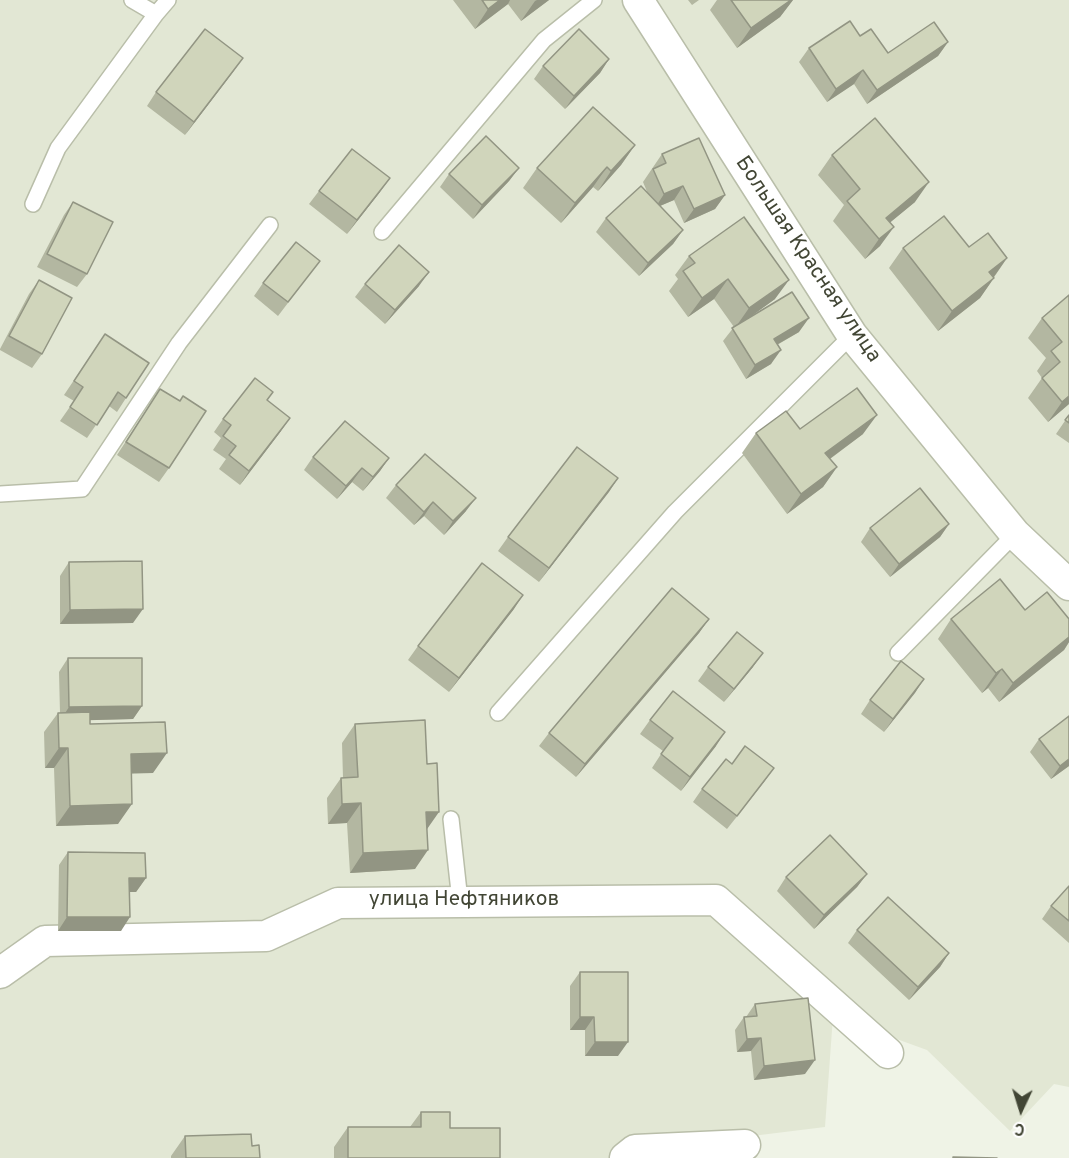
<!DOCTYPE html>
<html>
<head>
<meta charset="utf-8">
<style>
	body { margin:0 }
	#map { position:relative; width:1069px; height:1158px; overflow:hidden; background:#eff3e6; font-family:Overpass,sans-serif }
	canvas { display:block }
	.north { position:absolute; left:991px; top:1080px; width:60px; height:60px; -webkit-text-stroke:4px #fff; paint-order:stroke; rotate:184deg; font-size:16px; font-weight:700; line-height:24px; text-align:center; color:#424635 }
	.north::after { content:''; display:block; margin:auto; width:21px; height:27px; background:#424635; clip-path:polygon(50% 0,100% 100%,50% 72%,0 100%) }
</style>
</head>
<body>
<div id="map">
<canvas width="1069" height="1158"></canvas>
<div class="north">С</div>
</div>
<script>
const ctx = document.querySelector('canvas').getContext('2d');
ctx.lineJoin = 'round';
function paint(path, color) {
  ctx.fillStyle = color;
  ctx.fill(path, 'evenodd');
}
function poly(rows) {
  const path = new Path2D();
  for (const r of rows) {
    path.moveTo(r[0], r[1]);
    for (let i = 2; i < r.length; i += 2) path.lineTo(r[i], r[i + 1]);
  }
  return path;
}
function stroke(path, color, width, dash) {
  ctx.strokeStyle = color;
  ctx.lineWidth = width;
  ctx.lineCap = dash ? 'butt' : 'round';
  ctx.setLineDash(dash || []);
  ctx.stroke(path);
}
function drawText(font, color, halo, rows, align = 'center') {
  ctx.font = font + ' Overpass,sans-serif';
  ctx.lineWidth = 4.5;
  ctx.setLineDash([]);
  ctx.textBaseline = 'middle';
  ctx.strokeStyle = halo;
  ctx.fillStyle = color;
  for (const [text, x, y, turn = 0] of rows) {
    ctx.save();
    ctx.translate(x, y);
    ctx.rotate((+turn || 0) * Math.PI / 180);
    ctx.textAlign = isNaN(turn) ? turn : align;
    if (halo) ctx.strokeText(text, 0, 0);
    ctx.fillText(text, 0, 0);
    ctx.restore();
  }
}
const residential = poly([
	[0,0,1069,0,1069,1087,1054,1084,1010,1131,927,1050,833,1016,825,1127,744,1137,732,1158,0,1158]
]);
const service = poly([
	[156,14,168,0],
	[33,204,58,148,156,14,132,0],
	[382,232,544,40,594,0],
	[0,494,82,489,179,343,270,225],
	[898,653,1015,534],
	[498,713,675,512,852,335],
	[451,819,460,901]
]);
const minor = poly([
	[638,0,852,335,1015,534,1069,585],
	[0,973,45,941,266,936,338,903,716,900,888,1053],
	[625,1158,635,1150,745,1145]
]);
const wall = poly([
	[453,0,549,0,521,21,508,4,475,29],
	[688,0,699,0,692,5],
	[717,0,793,0,780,17,737,48,710,10],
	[860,36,888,53,948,42,938,56,867,104,854,84,827,102,799,62,809,48],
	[609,59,600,73,565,109,534,79,543,66],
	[233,72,185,135,147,106,156,92],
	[635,145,621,165,598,191,593,187,561,223,523,188,537,168],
	[662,154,725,195,715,209,684,223,674,200,660,206,683,230,673,244,639,276,596,232,606,218,648,194,643,182],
	[832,155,915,202,890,222,880,246,865,259,833,221,844,205,818,175],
	[519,168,509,181,473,219,440,187,449,174],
	[319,191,380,192,347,234,309,204],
	[73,202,87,274,77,287,37,267,64,215],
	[969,247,1007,258,980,298,938,331,889,268,903,248],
	[689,256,775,299,750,317,799,332,777,345,771,364,746,379,723,341,734,327,714,299,688,317,669,291,678,279,675,275],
	[310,274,278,316,254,296,263,283],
	[39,280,42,354,32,368,0,350,0,349,29,294],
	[365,284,419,286,385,324,355,297],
	[1069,295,1069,404,1048,422,1028,398,1042,378,1037,371,1046,358,1028,338,1042,318],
	[105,334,126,398,117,412,109,406,87,438,60,421,74,401,64,395],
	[160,389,169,468,159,482,117,455],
	[267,400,281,431,240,485,219,469,226,459,213,450,221,438,214,432,223,419],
	[1069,415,1069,443,1056,434],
	[800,429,863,434,830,459,837,467,823,487,787,514,742,453,756,433],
	[313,457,389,458,380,471,363,491,352,482,337,499,304,470],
	[618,478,539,582,498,551,508,537],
	[396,485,466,511,444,535,424,516,414,525,386,498],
	[949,524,940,537,890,577,861,542,870,528],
	[69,562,133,623,60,624,60,576],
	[514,609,449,692,408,660,418,646],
	[1025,610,1069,619,1069,642,1064,650,999,702,988,688,982,693,938,639,951,619],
	[709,619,699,633,576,777,539,746,549,733],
	[68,658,142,706,133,719,90,720,90,724,153,773,131,773,118,824,56,826,54,768,45,768,44,732,58,713,60,713,59,672],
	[708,667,753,667,724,702,698,681],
	[924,679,884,732,861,714,870,700],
	[1069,716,1069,766,1051,779,1030,752,1039,739],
	[650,720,716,746,681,791,652,768,663,751,640,734],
	[355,724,427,829,415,869,350,873,347,823,328,824,327,798,341,778,343,778,342,743],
	[774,768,727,829,693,802,702,789],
	[68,852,146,878,136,892,130,892,121,931,58,931,59,865],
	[867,874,857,887,814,929,777,891,786,877],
	[1069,886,1069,943,1042,919,1051,906],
	[857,930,949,953,940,967,909,1000,848,943],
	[580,972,618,1056,585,1056,585,1030,570,1030,570,986],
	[755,1004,805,1074,754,1080,751,1051,737,1052,735,1030,744,1017,746,1017],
	[421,1112,500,1158,334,1158,334,1147,348,1127,410,1127],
	[185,1136,252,1146,260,1158,171,1158,171,1156]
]);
const shadedWall = poly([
	[500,0,510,0,508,4,475,29,488,9],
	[537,0,549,0,521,21,535,1],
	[791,0,793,0,780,17,737,48,751,28],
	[948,42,938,56,867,104,877,90],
	[243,58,233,72,185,135,194,122],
	[609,59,600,73,565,109,574,96],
	[863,70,854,84,827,102,836,89],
	[635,145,621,165,598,191,611,171],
	[607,167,593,187,561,223,575,203],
	[519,168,509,181,473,219,482,205],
	[390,178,380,192,347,234,357,220],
	[929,182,915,202,875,235,886,218],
	[683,186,674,200,655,208,664,194],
	[725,195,715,209,684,223,694,209],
	[894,227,880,246,865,259,879,239],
	[683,230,673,244,639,276,648,263],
	[1007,258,993,278,989,272],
	[429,272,419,286,385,324,395,310],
	[994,278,980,298,938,331,952,311],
	[728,279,714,299,688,317,702,298],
	[789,280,775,299,735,328,749,308],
	[809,318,799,332,764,352,774,339],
	[781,350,771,364,746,379,755,365],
	[1069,396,1069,404,1048,422,1062,402],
	[877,415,863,434,812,472,825,453],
	[290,418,281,431,240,485,249,471],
	[389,458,380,471,363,491,373,477],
	[837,467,823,487,787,514,801,494],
	[362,468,352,482,337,499,346,486],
	[618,478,609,492,539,582,549,568],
	[476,498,466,511,444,535,453,521],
	[433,502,424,516,414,525,424,512],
	[949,524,940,537,890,577,899,564],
	[523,595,514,609,449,692,459,678],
	[143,609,133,623,60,624,70,610],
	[709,619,699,633,576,777,585,764],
	[1069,637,1069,642,1064,650,999,702,1013,683],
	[763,653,753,667,724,702,734,689],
	[1002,669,988,688,982,693,996,673],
	[924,679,915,693,884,732,893,719],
	[142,706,133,719,60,721,69,707],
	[725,732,716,746,681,791,690,777],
	[59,748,68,748,54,768,45,768],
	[167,753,153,773,117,774,131,754],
	[1069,759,1069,766,1051,779,1060,766],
	[774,768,764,782,727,829,737,816],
	[361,803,347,823,328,824,342,804],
	[132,804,118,824,56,826,70,806],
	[426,812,439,812,425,832],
	[428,850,415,869,350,873,363,853],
	[867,874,857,887,814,929,824,915],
	[129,878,146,878,136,892,120,892],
	[67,917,130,917,121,931,58,931],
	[949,953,940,967,909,1000,918,987],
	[580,1017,594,1017,585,1030,570,1030],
	[761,1038,751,1051,737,1052,747,1039],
	[595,1042,628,1042,618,1056,585,1056],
	[815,1060,805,1074,754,1080,764,1066]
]);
const building = poly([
	[482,0,500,0,488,9,482,0],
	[731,0,791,0,751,28,731,0],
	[850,21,860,36,871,29,888,53,934,22,948,42,877,90,863,70,836,89,809,48,850,21],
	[205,29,243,58,194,122,156,92,205,29],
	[579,29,609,59,574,96,543,66,579,29],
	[593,107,635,145,611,171,607,167,575,203,537,168,593,107],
	[875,118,929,182,886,218,894,227,879,239,847,201,860,189,832,155,875,118],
	[486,136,519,168,482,205,449,174,486,136],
	[699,138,725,195,694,209,683,186,664,194,653,169,666,163,662,154,699,138],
	[352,149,390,178,357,220,319,191,352,149],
	[641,186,683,230,648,263,606,218,641,186],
	[73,202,113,222,87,274,47,254,73,202],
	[944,216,969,247,988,233,1007,258,989,272,994,278,952,311,903,248,944,216],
	[744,217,789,280,749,308,728,279,702,298,683,271,695,263,689,256,744,217],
	[296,242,320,261,288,302,263,283,296,242],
	[399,245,429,272,395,310,365,284,399,245],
	[39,280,72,298,42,354,9,336,39,280],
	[792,292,809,318,774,339,781,350,755,365,732,328,792,292],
	[1069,295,1069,396,1062,402,1042,378,1060,362,1051,351,1062,342,1042,318,1069,295],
	[105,334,149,363,126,398,118,392,97,425,70,407,83,387,74,381,105,334],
	[255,378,273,392,267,400,290,418,249,471,229,455,236,446,223,436,231,425,223,419,255,378],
	[857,388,877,415,825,453,837,467,801,494,756,433,786,411,800,429,857,388],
	[160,389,180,401,183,396,206,411,169,468,126,442,160,389],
	[1069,415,1069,423,1065,420,1069,415],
	[345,421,389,458,373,477,362,468,346,486,313,457,345,421],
	[577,447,618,478,549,568,508,537,577,447],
	[425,454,476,498,453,521,433,502,424,512,396,485,425,454],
	[920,488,949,524,899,564,870,528,920,488],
	[142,561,143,609,70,610,69,562,142,561],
	[482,563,523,595,459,678,418,646,482,563],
	[1000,579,1025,610,1047,592,1069,619,1069,637,1013,683,1002,669,996,673,951,619,1000,579],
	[672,588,709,619,585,764,549,733,672,588],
	[737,632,763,653,734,689,708,667,737,632],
	[68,658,142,658,142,706,69,707,68,658],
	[901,661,924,679,893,719,870,700,901,661],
	[673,691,725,732,690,777,661,754,673,738,650,720,673,691],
	[90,712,90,724,165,722,167,753,131,754,132,804,70,806,68,748,59,748,58,713,90,712],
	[1069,716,1069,759,1060,766,1039,739,1069,716],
	[425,720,427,764,437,763,439,812,426,812,428,850,363,853,361,803,342,804,341,778,358,777,355,724,425,720],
	[745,746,774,768,737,816,702,789,726,759,732,764,745,746],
	[830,835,867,874,824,915,786,877,830,835],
	[68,852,145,853,146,878,129,878,130,917,67,917,68,852],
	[1069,886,1069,921,1051,906,1069,886],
	[888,897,949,953,918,987,857,930,888,897],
	[580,972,628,972,628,1042,595,1042,594,1017,580,1017,580,972],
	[808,998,815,1060,764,1066,761,1038,747,1039,744,1017,757,1016,755,1004,808,998],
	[421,1112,450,1112,450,1128,500,1128,500,1158,348,1158,348,1127,421,1127,421,1112],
	[251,1134,252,1146,259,1145,260,1158,186,1158,185,1136,251,1134],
	[953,1157,997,1158,953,1158,953,1157]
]);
const streetNames = [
	["Большая Красная улица",807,260,56],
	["улица Нефтяников",464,901]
];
paint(residential, '#e2e7d4');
stroke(service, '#b9bea9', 18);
stroke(minor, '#b9bea9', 33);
stroke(service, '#fff', 15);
stroke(minor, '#fff', 30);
paint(wall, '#b3b7a1');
paint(shadedWall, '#929583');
paint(building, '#d0d5bb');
stroke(building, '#929583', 1.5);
drawText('21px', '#424635', '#fff', streetNames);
</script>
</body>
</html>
